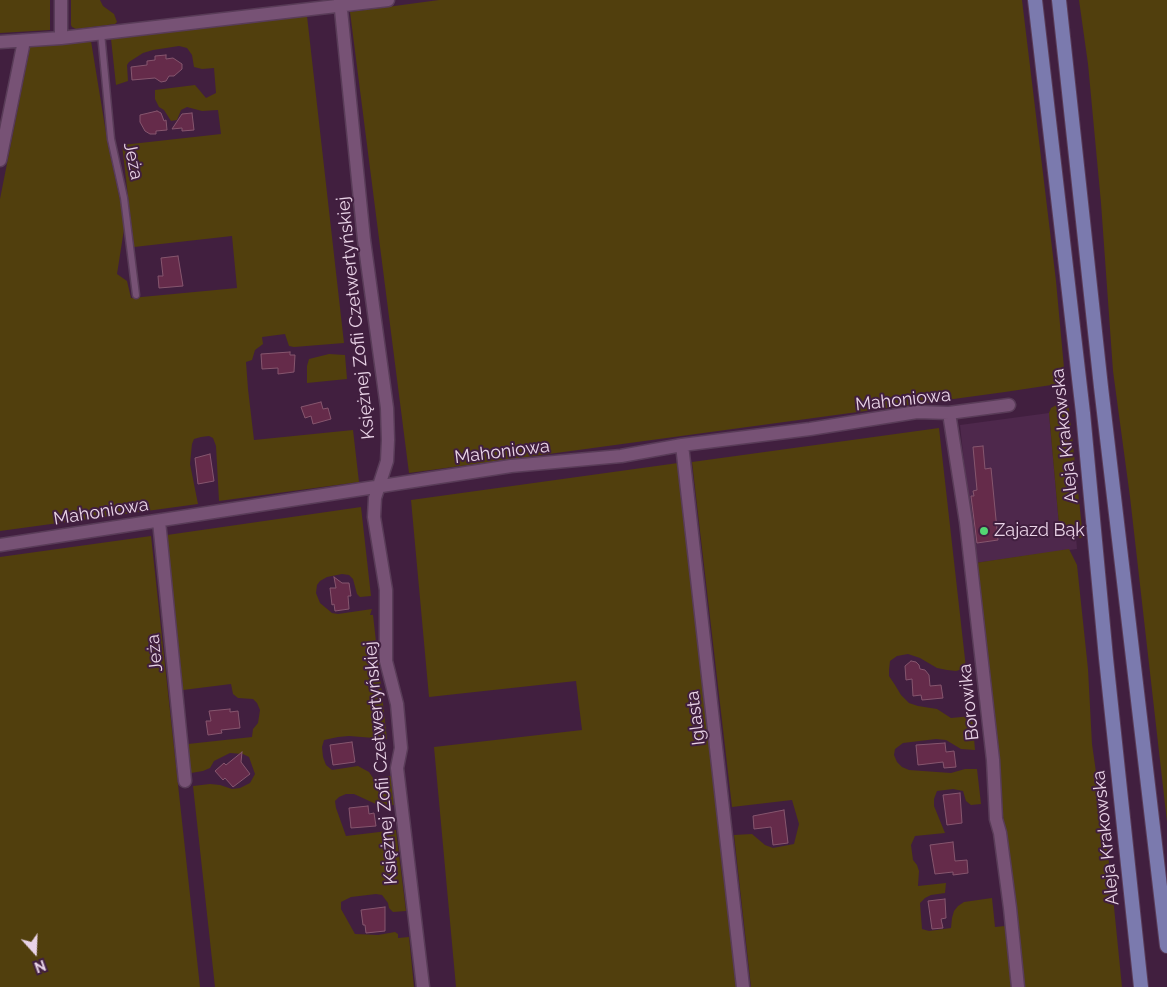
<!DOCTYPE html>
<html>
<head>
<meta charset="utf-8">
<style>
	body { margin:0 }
	#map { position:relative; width:1167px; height:987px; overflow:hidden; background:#411f3f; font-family:Raleway,sans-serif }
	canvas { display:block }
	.north { position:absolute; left:10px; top:927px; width:50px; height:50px; -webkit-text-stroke:4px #411f3f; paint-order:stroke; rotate:160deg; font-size:14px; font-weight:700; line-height:20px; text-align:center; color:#e9d3e7 }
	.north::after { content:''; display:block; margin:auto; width:18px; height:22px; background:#e9d3e7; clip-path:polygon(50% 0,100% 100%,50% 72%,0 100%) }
</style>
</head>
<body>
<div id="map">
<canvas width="1167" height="987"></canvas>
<div class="north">N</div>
</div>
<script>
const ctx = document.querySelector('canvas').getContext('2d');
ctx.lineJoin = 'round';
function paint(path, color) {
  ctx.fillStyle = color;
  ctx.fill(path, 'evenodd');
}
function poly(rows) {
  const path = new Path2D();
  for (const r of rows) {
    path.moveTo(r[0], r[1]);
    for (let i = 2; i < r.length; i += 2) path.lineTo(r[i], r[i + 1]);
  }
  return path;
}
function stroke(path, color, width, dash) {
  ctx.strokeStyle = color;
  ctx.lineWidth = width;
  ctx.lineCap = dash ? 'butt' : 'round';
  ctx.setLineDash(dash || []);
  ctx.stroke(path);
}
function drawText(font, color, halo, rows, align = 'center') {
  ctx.font = font + ' Raleway,sans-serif';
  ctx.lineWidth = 4;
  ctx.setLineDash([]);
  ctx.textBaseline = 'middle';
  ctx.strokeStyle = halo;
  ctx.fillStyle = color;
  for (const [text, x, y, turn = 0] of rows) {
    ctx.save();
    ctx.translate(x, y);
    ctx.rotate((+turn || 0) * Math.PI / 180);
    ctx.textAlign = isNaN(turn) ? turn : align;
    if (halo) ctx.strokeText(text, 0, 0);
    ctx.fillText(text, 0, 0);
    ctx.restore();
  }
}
const built = poly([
	[1049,413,1059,525,1065,532,1076,537,1077,549,975,563,960,425]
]);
const green = poly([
	[0,0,50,0,50,30,0,33],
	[71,0,100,0,103,6,114,14,117,22,115,24,76,29,72,27,71,25],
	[439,0,1022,0,1056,281,1064,368,1062,381,1058,384,1005,392,409,473,350,12],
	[1079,0,1167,0,1167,822,1130,497,1113,371,1101,203,1088,64],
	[307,16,344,343,294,347,289,346,285,334,262,337,263,344,255,350,252,360,246,362,248,389,254,440,353,430,359,482,219,501,216,446,213,438,209,436,201,437,194,439,192,444,190,464,198,504,0,531,0,199,30,47,91,41,108,145,125,223,117,274,127,281,131,298,237,288,232,236,134,247,122,145,221,134,218,110,202,111,187,107,181,110,177,120,171,121,164,110,159,107,155,99,155,90,195,85,206,98,216,93,214,68,202,69,194,67,192,55,187,48,179,46,153,50,143,53,129,62,127,65,128,81,116,85,111,39],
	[329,354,345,355,347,379,307,383,307,366,309,359],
	[1060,403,1068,405,1069,409,1083,537,1080,538,1070,535,1061,529,1059,525,1049,413,1051,408],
	[939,428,966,668,956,671,947,670,937,668,920,658,908,654,897,656,890,661,889,670,889,676,895,685,901,695,909,703,918,706,937,709,951,718,972,716,975,750,961,749,946,740,936,739,903,743,895,749,894,755,897,762,902,767,909,770,951,773,965,769,977,769,981,804,971,805,966,801,963,791,953,789,937,791,934,799,934,806,945,833,915,836,911,845,913,860,917,865,919,871,918,886,946,883,945,893,931,895,925,898,920,903,922,929,929,931,951,928,952,918,954,911,958,906,964,902,992,898,995,927,1005,926,1011,987,751,987,734,835,752,834,765,845,773,848,794,844,799,824,792,800,732,807,692,462],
	[678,463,737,987,456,987,434,747,582,730,576,681,429,697,411,500],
	[361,507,371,596,360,597,357,594,353,579,349,575,342,574,327,577,320,581,317,585,316,593,320,603,332,613,338,614,372,609,370,615,373,615,387,739,349,736,338,737,324,740,322,747,323,757,326,765,332,770,358,766,369,772,373,778,391,776,394,805,378,805,354,794,346,794,339,797,335,801,336,808,346,836,396,830,406,911,393,912,389,908,388,903,382,895,376,894,351,897,341,902,341,909,355,934,378,935,395,932,398,934,398,938,409,937,414,987,215,987,193,786,210,784,220,785,232,789,240,788,250,783,255,774,249,757,243,754,230,753,214,761,210,768,203,771,191,773,188,744,252,737,253,729,258,723,260,710,257,703,253,699,238,698,233,694,231,684,183,690,167,535],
	[151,536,200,987,0,987,0,557],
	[1069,549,1077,565,1088,669,1092,744,1111,877,1122,987,1022,987,975,563]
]);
const building = poly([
	[166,55,166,59,173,58,182,64,182,69,174,76,169,76,166,81,161,82,155,78,132,80,131,67,147,65,147,61,155,60,155,56,166,55],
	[157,111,161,113,164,121,166,120,167,130,156,131,156,134,150,134,145,131,140,122,140,115,157,111],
	[192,113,194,130,182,131,182,128,172,129,182,114,192,113],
	[178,256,183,286,159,288,158,276,163,276,161,258,178,256],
	[290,352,290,355,295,355,294,372,278,374,278,368,262,369,261,354,290,352],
	[321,402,323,409,328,408,331,419,313,424,311,416,305,418,301,407,321,402],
	[983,446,985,469,991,468,998,540,977,543,971,496,974,496,973,491,977,490,973,447,983,446],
	[210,454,214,481,198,484,195,458,210,454],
	[334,577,342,583,349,583,351,596,348,596,349,609,335,611,334,604,332,605,330,588,336,588,334,577],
	[911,661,916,662,919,665,920,669,925,670,929,675,930,686,941,685,943,698,922,700,921,695,913,696,912,679,906,680,905,666,911,661],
	[230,709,230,712,238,711,240,728,221,730,222,733,208,735,206,721,211,721,209,711,230,709],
	[352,742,355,762,333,765,330,745,352,742],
	[945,743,946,752,954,751,956,767,944,768,943,762,918,765,916,745,945,743],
	[242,752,241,762,250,774,233,787,225,778,223,780,215,771,224,763,226,765,242,752],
	[960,793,962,823,947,825,943,795,960,793],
	[368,806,369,814,374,813,376,826,351,828,349,808,368,806],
	[784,810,788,843,773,845,771,827,754,829,753,816,784,810],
	[953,842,955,861,967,860,968,873,953,875,953,872,935,874,930,845,953,842],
	[945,899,946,918,941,919,943,928,932,929,928,901,945,899],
	[385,907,385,931,366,933,365,925,363,925,361,910,385,907]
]);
const service = poly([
	[101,33,111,139,124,198,136,295]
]);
const minor = poly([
	[340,0,364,240,387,408,388,440,387,461,375,498,374,517,386,590,386,661,397,704,401,748,397,768,423,987],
	[61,38,61,0],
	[0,42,61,38,388,0],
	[0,160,24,41],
	[949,413,966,522,993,760,996,819,1000,833,1010,908,1018,987],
	[682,445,743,987],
	[159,521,185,781],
	[0,545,511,466,621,456,682,445,810,429,917,412,949,413,1009,405]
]);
const primary = poly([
	[1035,0,1083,413,1106,658,1141,987],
	[1059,0,1101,387,1167,946]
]);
const markers = [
	[984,531,5,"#53d673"]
];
const streetNames = [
	["Jeża",133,161,78],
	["Księżnej Zofii Czetwertyńskiej",356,318,-96],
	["Mahoniowa",903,400,-6],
	["Aleja Krakowska",1065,436,-96],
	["Mahoniowa",502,452,-7],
	["Mahoniowa",101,512,-9],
	["Jeża",155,653,-96],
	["Borowika",969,702,-96],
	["Iglasta",696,718,-97],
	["Księżnej Zofii Czetwertyńskiej",381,763,-95],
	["Aleja Krakowska",1106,838,-96]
];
const poiNames = [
	["Zajazd Bąk",994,531]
];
paint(built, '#4e284c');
paint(green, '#513f0d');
paint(building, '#652b4a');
stroke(building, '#86566e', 1);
stroke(service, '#593c58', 9);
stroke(minor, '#593c58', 15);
stroke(primary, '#593c58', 16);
stroke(service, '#775275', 6);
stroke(minor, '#775275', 12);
stroke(primary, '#7b7aae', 14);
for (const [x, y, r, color] of markers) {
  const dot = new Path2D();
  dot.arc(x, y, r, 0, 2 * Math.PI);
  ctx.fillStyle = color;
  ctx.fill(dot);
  stroke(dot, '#411f3f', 2);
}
drawText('18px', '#e9d3e7', '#411f3f', streetNames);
drawText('18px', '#e9d3e7', '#411f3f', poiNames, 'left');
</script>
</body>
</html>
